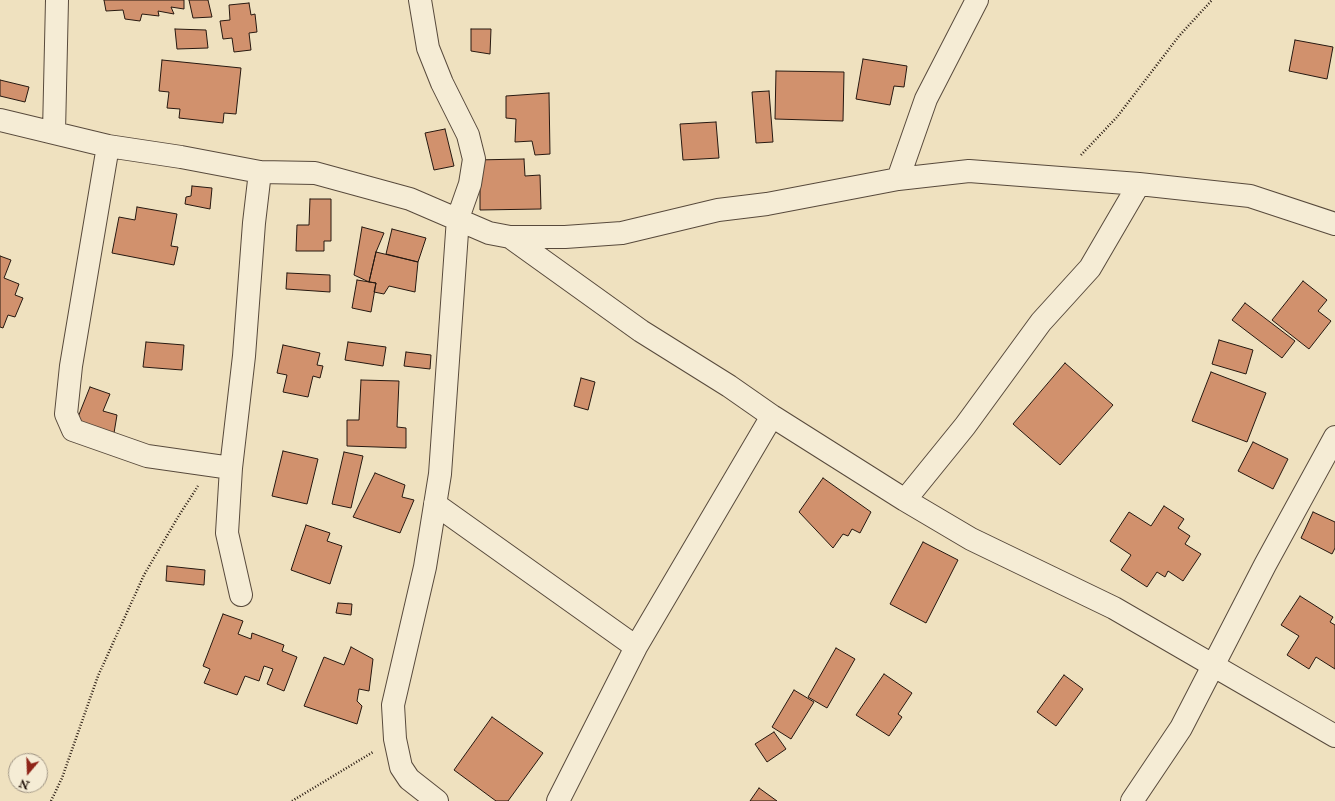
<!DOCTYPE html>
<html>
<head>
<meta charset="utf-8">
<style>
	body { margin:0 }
	#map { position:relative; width:1335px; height:801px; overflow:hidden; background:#efe1bf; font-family:"IM FELL Double Pica",serif }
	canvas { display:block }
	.north { position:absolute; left:8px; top:753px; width:40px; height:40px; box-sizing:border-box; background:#f5ecd5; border:1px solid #a29786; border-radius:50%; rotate:199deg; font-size:11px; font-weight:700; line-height:16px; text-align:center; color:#261810 }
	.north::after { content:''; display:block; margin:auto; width:14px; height:18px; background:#8f2418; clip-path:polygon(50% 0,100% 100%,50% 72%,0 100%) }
</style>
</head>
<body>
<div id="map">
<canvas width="1335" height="801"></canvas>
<div class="north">N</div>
</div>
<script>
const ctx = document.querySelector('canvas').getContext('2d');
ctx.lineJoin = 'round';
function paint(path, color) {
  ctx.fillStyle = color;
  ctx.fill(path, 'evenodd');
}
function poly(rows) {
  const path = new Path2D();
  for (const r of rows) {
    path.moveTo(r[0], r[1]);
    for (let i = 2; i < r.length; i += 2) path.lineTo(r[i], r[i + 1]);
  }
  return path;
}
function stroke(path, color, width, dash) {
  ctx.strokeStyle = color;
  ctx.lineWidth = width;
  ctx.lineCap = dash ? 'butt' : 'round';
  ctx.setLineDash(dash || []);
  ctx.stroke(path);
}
const building = poly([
	[104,0,184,0,184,9,171,7,174,14,158,11,159,16,142,14,140,21,125,19,123,10,106,11,104,0],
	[189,0,208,0,212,17,193,18,189,0],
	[249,3,251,15,255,14,257,32,249,33,251,50,234,52,232,38,223,39,220,21,230,20,229,5,249,3],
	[175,29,206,30,208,48,177,49,175,29],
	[471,29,491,29,490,54,471,51,471,29],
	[1295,40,1333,47,1327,79,1289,71,1295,40],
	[863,59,907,66,904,87,894,86,890,105,856,99,863,59],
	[162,60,241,68,236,114,224,113,223,123,179,118,180,109,167,108,169,92,159,91,162,60],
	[776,71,844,72,843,121,775,119,776,71],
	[0,80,29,87,25,102,0,96,0,80],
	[769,91,773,142,756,143,752,92,769,91],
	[549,93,550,154,535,155,532,141,515,142,516,119,506,118,506,96,549,93],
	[716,122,719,158,683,160,680,124,716,122],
	[445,129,454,166,434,170,425,133,445,129],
	[524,159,525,176,540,175,541,209,480,210,480,183,475,160,524,159],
	[192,186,212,188,210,209,185,204,186,197,191,196,192,186],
	[310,199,331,199,331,241,324,241,324,251,296,251,297,225,309,225,310,199],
	[137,207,177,214,171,246,178,247,174,265,112,253,119,217,135,220,137,207],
	[362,227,384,233,376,252,369,282,354,275,362,227],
	[392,229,426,238,418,262,386,254,392,229],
	[376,252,418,262,415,292,389,286,384,294,374,292,376,283,369,282,376,252],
	[0,256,11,260,4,278,19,284,15,295,23,298,15,317,8,315,3,328,0,327,0,256],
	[287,273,330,275,330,292,286,289,287,273],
	[357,280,376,283,371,312,352,308,357,280],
	[1303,281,1327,300,1318,311,1331,321,1309,349,1272,320,1303,281],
	[1245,303,1295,341,1282,358,1232,320,1245,303],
	[1219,340,1253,350,1246,374,1212,364,1219,340],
	[146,342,184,345,182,370,143,367,146,342],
	[348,342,386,347,383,366,345,360,348,342],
	[283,345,320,353,317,365,323,366,320,378,313,376,308,397,283,392,287,375,277,373,283,345],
	[406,352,431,355,430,369,404,366,406,352],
	[1065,363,1113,405,1060,465,1013,424,1065,363],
	[1211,372,1266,393,1247,442,1192,421,1211,372],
	[581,378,595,382,588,410,574,406,581,378],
	[361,380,399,381,397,427,406,428,406,448,347,446,347,420,359,420,361,380],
	[90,387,110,394,103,411,117,415,113,439,74,427,90,387],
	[1253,442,1288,459,1273,489,1238,471,1253,442],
	[283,451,318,459,307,504,272,496,283,451],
	[344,452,363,456,351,508,332,504,344,452],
	[375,473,405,485,402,497,414,500,400,533,353,517,375,473],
	[823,478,871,512,860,533,852,529,848,536,843,534,833,548,799,512,823,478],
	[1164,506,1184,519,1178,528,1190,536,1185,544,1201,554,1183,581,1168,571,1165,577,1157,572,1147,587,1121,570,1131,555,1110,541,1129,512,1151,526,1164,506],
	[1313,512,1335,522,1335,548,1332,554,1301,538,1313,512],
	[306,525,330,533,327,541,342,546,330,584,291,570,306,525],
	[923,542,958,560,926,623,890,604,923,542],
	[167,566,205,570,204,585,166,581,167,566],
	[1300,596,1333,617,1330,622,1335,625,1335,669,1316,657,1309,669,1287,655,1299,636,1281,625,1300,596],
	[338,603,352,604,351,615,336,613,338,603],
	[223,614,243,621,238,634,251,639,252,633,284,645,282,651,297,657,284,691,267,684,273,669,264,666,259,681,245,676,237,695,204,683,210,669,203,666,223,614],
	[351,647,373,659,369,691,359,689,357,701,362,706,357,724,304,706,324,657,344,665,351,647],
	[836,648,855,659,827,708,808,697,836,648],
	[884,674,912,693,898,714,902,717,889,736,856,715,884,674],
	[1064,675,1083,689,1056,726,1037,712,1064,675],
	[794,690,814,702,791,739,772,727,794,690],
	[492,717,543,753,508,801,496,801,454,770,492,717],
	[774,732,786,749,767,762,755,744,774,732],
	[759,788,777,801,750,801,759,788]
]);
const path = poly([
	[1081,155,1117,117,1179,36,1212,0],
	[51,801,62,778,98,676,144,575,178,517,198,486],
	[292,801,373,752]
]);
const street = poly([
	[420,0,428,48,442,83,468,135,474,159,470,184,458,218,440,474,425,567,393,705,395,739,401,767,409,779,437,801],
	[0,120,108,146,181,157,260,172,315,173,410,199,489,233,510,237,565,237,622,233,718,210,767,204,898,179,969,171,1139,184,1250,196,1335,224],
	[54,132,57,0],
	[108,146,71,366,66,414,73,430,147,456,231,468],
	[898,179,926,99,977,0],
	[510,237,641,331,729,386,772,416,905,500,971,539,1114,608,1335,736],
	[905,500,965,426,1041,322,1090,268,1139,184],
	[435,504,636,647],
	[241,595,227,533,231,468,244,356,254,223,260,172],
	[558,801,636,647,772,416],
	[1132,801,1181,728,1265,565,1335,437]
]);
paint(building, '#d1916d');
stroke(building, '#261810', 1);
stroke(street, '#584a3c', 24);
stroke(path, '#261810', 2.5, [1, 2]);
stroke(street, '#f5ecd5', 22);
</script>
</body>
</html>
